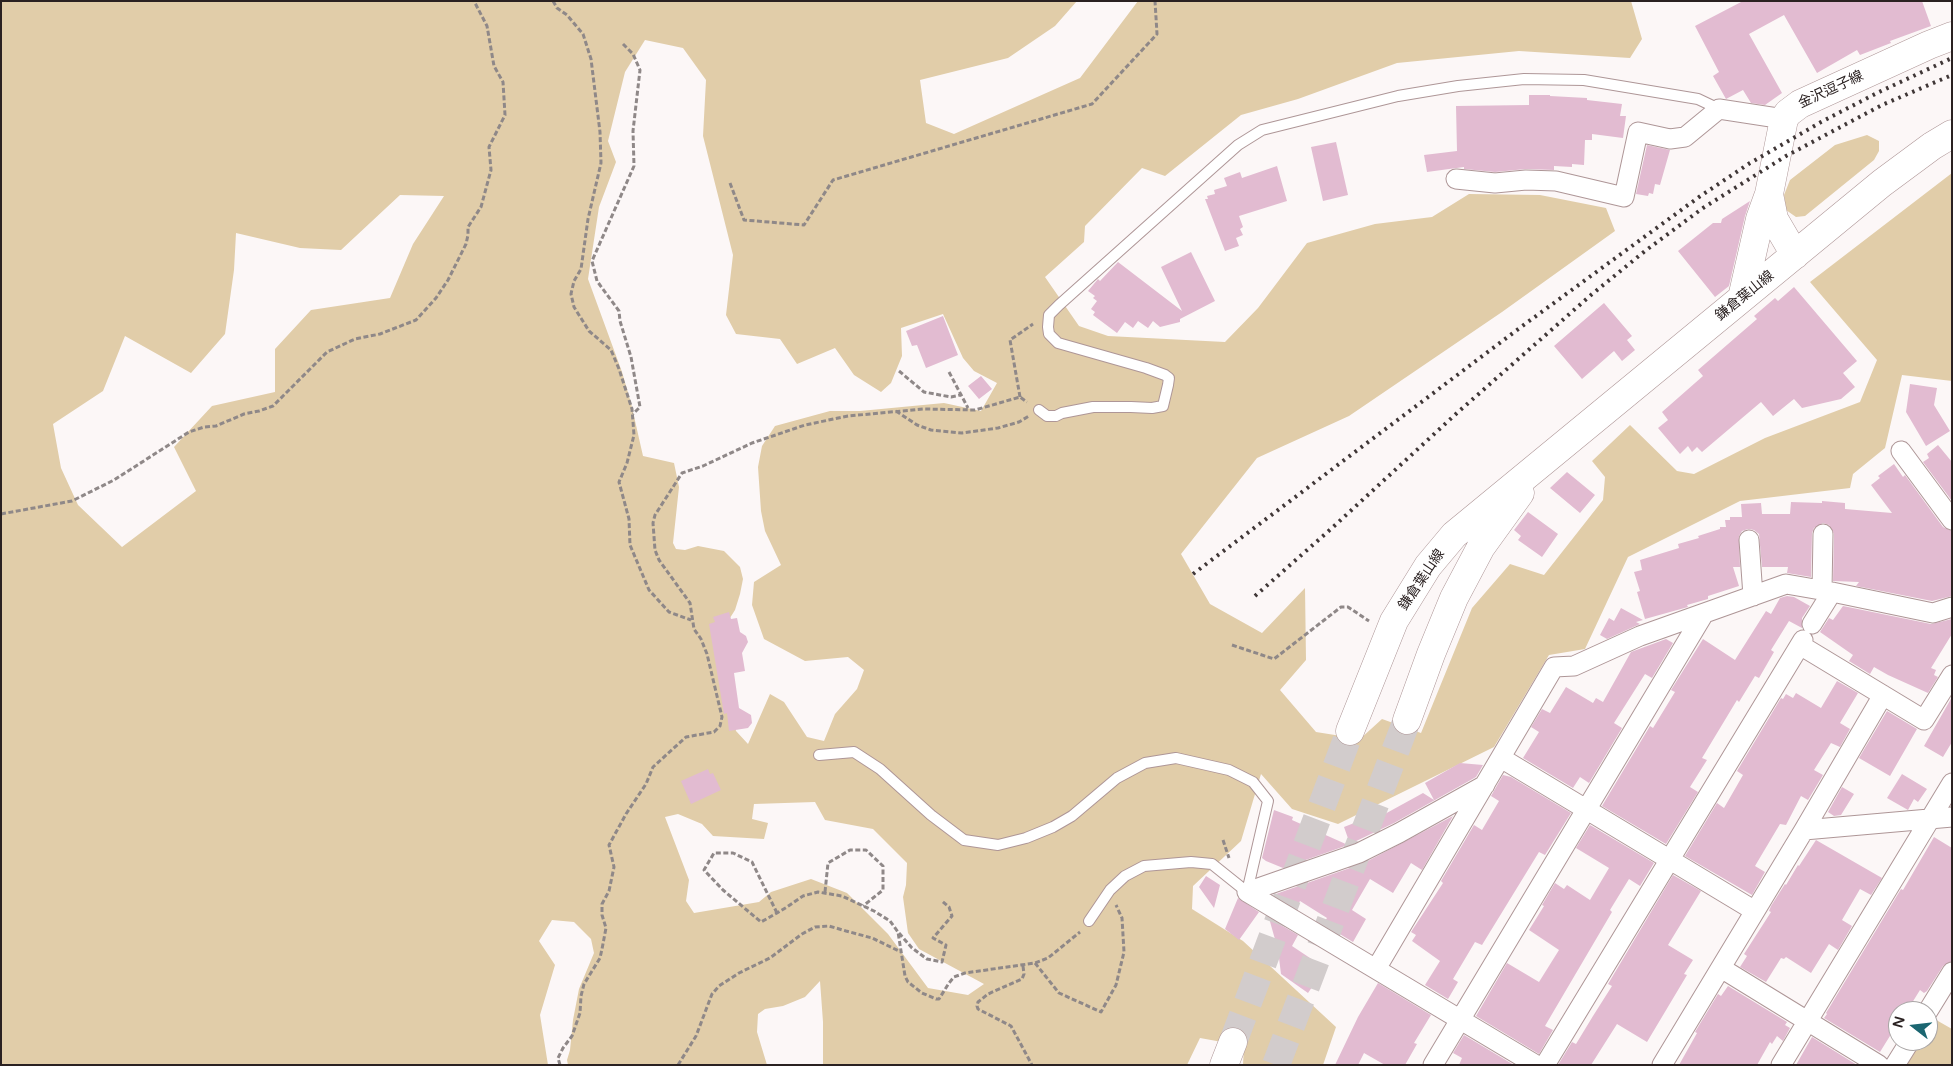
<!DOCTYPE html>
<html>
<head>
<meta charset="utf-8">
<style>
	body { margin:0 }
	#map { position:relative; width:1953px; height:1066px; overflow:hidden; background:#fcf7f7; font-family:"Varela Round",sans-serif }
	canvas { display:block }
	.frame { position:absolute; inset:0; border:2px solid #2a2121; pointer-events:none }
	.north { position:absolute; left:1888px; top:1001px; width:50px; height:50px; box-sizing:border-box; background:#fff; border:1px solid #aaa6a6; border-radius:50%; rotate:286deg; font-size:14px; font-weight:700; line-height:20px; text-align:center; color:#2a2121 }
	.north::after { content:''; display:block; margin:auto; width:18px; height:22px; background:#1b6671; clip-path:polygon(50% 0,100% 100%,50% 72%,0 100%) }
</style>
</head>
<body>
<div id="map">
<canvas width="1953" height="1066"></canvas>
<div class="frame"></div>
<div class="north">N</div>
</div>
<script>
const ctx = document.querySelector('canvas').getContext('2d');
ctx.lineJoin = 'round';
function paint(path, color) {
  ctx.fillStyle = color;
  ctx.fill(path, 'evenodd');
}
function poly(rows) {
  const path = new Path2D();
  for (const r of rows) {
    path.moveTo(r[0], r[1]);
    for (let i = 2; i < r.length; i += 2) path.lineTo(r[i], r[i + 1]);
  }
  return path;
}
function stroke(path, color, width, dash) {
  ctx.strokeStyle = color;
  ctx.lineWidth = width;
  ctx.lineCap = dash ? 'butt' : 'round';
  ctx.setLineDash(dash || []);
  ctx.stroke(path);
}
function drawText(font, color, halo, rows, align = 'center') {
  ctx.font = font + ' "Varela Round","Noto Sans JP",sans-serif';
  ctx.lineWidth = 4;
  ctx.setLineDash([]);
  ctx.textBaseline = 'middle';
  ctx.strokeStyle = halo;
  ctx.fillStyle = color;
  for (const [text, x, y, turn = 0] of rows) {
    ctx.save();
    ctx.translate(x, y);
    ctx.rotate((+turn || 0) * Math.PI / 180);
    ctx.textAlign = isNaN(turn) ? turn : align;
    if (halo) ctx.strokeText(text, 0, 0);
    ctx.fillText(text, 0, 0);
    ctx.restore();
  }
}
const green = poly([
	[1,1,1077,1,1055,26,1008,58,920,80,926,123,954,134,1080,78,1138,1,1631,1,1642,39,1630,58,1519,51,1397,63,1298,99,1241,115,1165,176,1142,168,1085,226,1084,242,1045,277,1079,326,1108,336,1225,342,1258,308,1307,243,1375,224,1432,217,1469,194,1540,195,1606,208,1615,231,1502,312,1349,416,1257,458,1181,554,1210,604,1262,633,1305,588,1306,660,1280,690,1316,732,1360,739,1382,719,1421,733,1472,608,1510,564,1544,575,1603,500,1605,477,1592,461,1630,425,1677,471,1694,474,1765,438,1860,402,1877,360,1810,282,1952,173,1952,381,1902,375,1885,448,1853,474,1850,488,1740,501,1628,557,1585,649,1549,655,1494,747,1338,824,1292,809,1261,774,1241,841,1193,886,1192,909,1243,941,1336,1027,1323,1065,1243,1065,1244,1046,1200,1038,1187,1065,823,1065,823,1022,820,981,805,997,783,1006,765,1009,758,1014,757,1032,767,1065,568,1065,567,1060,570,1050,573,1020,579,989,594,953,591,939,574,922,552,920,539,941,555,965,540,1015,548,1065,1,1065],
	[645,40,683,48,706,80,703,136,733,255,726,315,736,334,780,339,797,364,835,348,854,375,881,392,891,383,902,356,901,328,943,314,963,358,974,371,997,383,981,411,944,403,860,411,830,411,775,426,762,446,758,467,761,511,765,531,781,565,754,582,752,605,764,639,805,661,848,657,864,670,857,689,835,714,824,741,807,737,784,702,770,694,748,744,736,731,729,704,723,629,735,610,740,594,743,579,740,567,724,551,698,546,685,550,676,549,673,543,679,487,674,463,643,456,631,403,622,372,588,279,599,207,616,162,608,141,625,72],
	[400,195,444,196,413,244,390,298,311,310,275,349,275,392,212,406,174,447,196,491,122,547,78,505,61,468,53,424,103,391,125,336,191,373,225,334,234,270,236,233,300,248,341,250],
	[815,802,825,820,873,829,907,863,906,885,903,897,908,933,919,949,984,984,968,995,928,988,888,934,847,893,811,879,771,892,759,902,694,913,686,901,689,880,665,817,678,814,702,824,713,836,764,839,768,823,752,819,754,804],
	[1867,135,1879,141,1879,151,1874,160,1805,216,1796,217,1786,210,1784,195,1790,180,1835,145],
	[1931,1017,1952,1029,1952,1065,1902,1065,1917,1041,1928,1041,1928,1023]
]);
const building = poly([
	[1743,1,1922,1,1931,26,1890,41,1891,43,1860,55,1857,50,1817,73,1784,15,1749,34,1782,93,1765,105,1751,103,1743,90,1726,99,1713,76,1719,72,1695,26],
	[1529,95,1550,95,1550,96,1587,98,1587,100,1622,104,1620,116,1626,116,1623,138,1592,134,1592,140,1585,140,1584,165,1572,164,1572,167,1554,166,1554,170,1526,169,1495,172,1464,169,1464,167,1427,172,1424,155,1457,151,1456,106,1529,105],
	[1336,142,1348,195,1323,201,1311,147],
	[1647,145,1670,150,1660,185,1655,184,1653,194,1649,193,1648,196,1636,194],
	[1277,166,1287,201,1239,216,1243,227,1240,229,1243,235,1236,238,1239,246,1225,251,1205,199,1208,199,1207,196,1215,194,1214,190,1227,186,1224,178,1240,172,1242,178],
	[1750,201,1745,216,1729,286,1715,297,1678,251,1713,223,1721,223,1722,219],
	[1191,252,1215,301,1180,319,1180,322,1160,327,1153,321,1148,328,1138,321,1133,328,1125,322,1117,333,1093,315,1095,312,1091,309,1097,301,1093,298,1095,296,1088,291,1098,279,1100,281,1118,262,1182,311,1161,267],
	[1794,287,1857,361,1843,373,1855,387,1841,399,1802,408,1794,399,1773,416,1761,402,1702,452,1697,447,1692,452,1688,446,1680,454,1658,428,1668,420,1662,412,1703,376,1698,370,1757,319,1754,316,1775,298,1778,301],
	[1604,303,1632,336,1627,340,1635,350,1622,361,1614,351,1582,379,1554,346],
	[943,316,958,355,926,368,917,345,912,346,906,331],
	[981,376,992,389,979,399,968,386],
	[1910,384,1937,388,1934,405,1950,431,1926,446,1906,412],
	[1938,445,1952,462,1952,501,1923,462,1929,458,1927,454],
	[1894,464,1903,477,1905,475,1943,527,1952,531,1952,596,1932,601,1856,586,1859,582,1833,581,1834,534,1829,525,1823,523,1814,528,1812,533,1811,577,1787,573,1788,567,1762,567,1759,534,1754,530,1748,529,1742,531,1739,536,1740,567,1733,567,1739,586,1708,596,1708,599,1687,605,1688,607,1645,619,1637,592,1640,591,1634,572,1642,570,1640,560,1679,548,1678,544,1699,538,1698,536,1720,529,1720,527,1726,527,1725,520,1730,520,1730,517,1742,517,1741,504,1761,503,1762,514,1790,514,1791,502,1822,503,1822,501,1845,503,1845,509,1892,513,1871,485,1880,478,1878,476],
	[1567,472,1595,495,1580,513,1550,488],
	[1528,512,1558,534,1542,557,1518,540,1521,536,1514,530],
	[1787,596,1794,597,1810,606,1802,618,1802,628,1789,621,1771,650,1774,652,1759,678,1755,676,1739,702,1737,700,1702,758,1707,760,1690,787,1698,792,1666,844,1602,806,1650,726,1653,728,1675,692,1671,690,1703,639,1735,660,1766,611,1771,614,1780,598],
	[1843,606,1931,624,1952,619,1952,634,1931,668,1936,670,1934,675,1938,677,1928,693,1888,675,1874,667,1870,674,1849,661,1853,655,1820,632,1829,618,1833,620],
	[1621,608,1643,620,1636,622,1640,624,1607,639,1600,635,1609,618,1614,621],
	[729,612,731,619,737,618,740,632,746,636,748,642,742,653,745,671,734,673,739,708,751,715,752,723,748,728,729,731,727,713,724,714,709,624,715,622,713,617],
	[1666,639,1673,643,1652,678,1645,674,1614,723,1622,728,1589,783,1580,777,1573,788,1523,758,1539,732,1531,727,1542,709,1550,713,1566,687,1593,703,1596,698,1603,702,1631,652],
	[1837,681,1858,693,1840,723,1850,729,1840,747,1831,743,1814,770,1823,775,1808,800,1801,796,1786,825,1780,824,1755,866,1765,872,1752,895,1685,856,1717,803,1724,808,1743,775,1737,771,1781,698,1783,699,1786,694,1793,698,1796,693,1821,708],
	[1952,697,1952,742,1943,757,1924,746],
	[1887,711,1917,729,1890,776,1859,758],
	[1460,763,1483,765,1476,777,1394,823,1350,844,1344,827,1382,812,1383,815,1423,793,1434,800,1425,783],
	[708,769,710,774,713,773,721,790,691,804,681,781],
	[1902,774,1927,789,1918,802,1914,799,1908,810,1887,798],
	[1503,775,1511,777,1571,813,1545,855,1539,852,1482,945,1475,942,1453,979,1458,982,1448,999,1425,985,1440,961,1412,941,1416,935,1411,932,1443,883,1441,881,1474,825,1482,830,1499,801,1491,796],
	[1842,787,1854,794,1841,815,1834,816,1828,812],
	[1274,810,1293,817,1292,820,1348,845,1283,868,1266,861,1262,858],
	[1453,816,1422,870,1411,863,1393,893,1370,879,1352,910,1366,919,1353,942,1323,924,1327,918,1300,901,1296,908,1273,895,1364,863],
	[1590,825,1654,863,1640,886,1629,879,1610,910,1612,912,1545,1026,1553,1030,1539,1054,1476,1016,1507,963,1539,982,1559,950,1529,930,1544,906,1542,905,1555,883,1564,889,1567,885,1590,900,1609,868,1576,848],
	[1934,837,1952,848,1952,961,1943,966,1927,991,1924,993,1920,990,1907,1011,1898,1011,1898,1023,1880,1052,1824,1018,1827,1014,1826,1013,1901,889,1903,890],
	[1816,840,1882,878,1871,895,1860,889,1842,920,1852,926,1838,950,1829,944,1811,973,1786,957,1784,959,1781,958,1766,982,1740,967,1747,956,1744,954,1771,912,1769,911,1771,906,1785,884,1786,885,1798,865,1799,866],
	[1673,875,1701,891,1668,945,1693,960,1684,974,1687,975,1647,1042,1617,1024,1591,1065,1558,1065,1572,1042,1576,1044,1593,1016,1612,986,1608,984],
	[1206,876,1220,885,1214,908,1199,887],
	[1238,898,1259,912,1239,940,1225,929],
	[1269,918,1298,935,1292,946,1325,968,1308,993,1281,974,1278,950],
	[1378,983,1431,1015,1414,1043,1417,1044,1405,1065,1385,1065,1364,1053,1358,1065,1335,1065,1358,1017],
	[1728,986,1787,1022,1785,1025,1790,1028,1783,1041,1777,1036,1772,1044,1770,1042,1757,1065,1679,1065,1697,1033,1695,1032,1718,994,1721,996],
	[1464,1035,1514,1065,1459,1065,1462,1058,1453,1053],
	[1812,1037,1857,1065,1796,1065]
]);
const secondaryTunnel = poly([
	[1233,1042,1350,731],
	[1276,1065,1407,720]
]);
const path = poly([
	[553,1,557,8,567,15,583,34,591,59,600,132,601,163,588,219,581,269,574,281,571,294,574,307,589,331,611,350,619,369,632,409,634,435,627,463,619,482,629,519,630,545,649,590,669,612,691,620],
	[623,44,633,54,640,70,633,131,634,166,592,261,597,281,619,311,620,321,631,357,640,407,633,414],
	[730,183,744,220,804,225,833,180,1092,104,1157,34,1155,1],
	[899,371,924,392,951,397,960,395],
	[949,372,968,408],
	[1020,397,1010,340,1033,324],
	[896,411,917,425,931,430,962,433,998,428,1019,422,1029,416],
	[1,514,72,501,114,480,189,432,204,427,216,426,244,414,259,411,273,406,327,352,355,339,380,334,416,320,436,298,448,280,466,244,468,235,468,227,481,207,491,170,489,147,505,115,503,82,494,66,487,26,474,1],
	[1232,645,1274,659,1341,607,1348,607,1369,621],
	[1223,840,1229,858],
	[825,892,828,863,850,850,866,850,883,866,883,890,863,906],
	[777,913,752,862,733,853,714,853,704,870,723,890,761,922,777,913,787,907,803,896,818,892,842,896,874,911,890,921,898,932,905,976,908,982,922,993,936,999,939,999,949,983,954,977,965,973,1035,963,1048,958,1080,932],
	[899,933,912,948,927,959,942,962,946,945,933,938,952,916,949,907,942,901],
	[1035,963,1059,993,1101,1012,1116,985,1124,952,1122,918,1116,905],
	[1023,966,1024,974,1022,979,988,994,978,1002,977,1006,978,1009,1011,1026,1032,1065],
	[560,1065,558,1058,563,1048,572,1036,580,1013,581,996,584,984,600,958,602,949,606,928,602,915,602,904,609,891,614,867,609,845,626,814,646,784,653,767,686,737,714,732,720,726,722,717,707,654,701,639,694,629,690,603,659,560,655,550,653,523,655,515,682,473,703,466,752,443,805,425,848,416,924,409,975,410,1020,397,1027,402],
	[678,1065,696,1036,712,994,719,986,739,973,770,958,802,934,815,927,829,926,846,931,872,938,901,952]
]);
const lane = poly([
	[1039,410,1047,416,1056,416,1062,413,1093,407,1131,407,1152,408,1163,406,1168,385,1169,378,1165,375,1146,368,1058,343,1049,334,1048,327,1049,315,1059,305,1238,145,1262,130,1398,96,1458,86,1524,79,1584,80,1698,99,1719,109],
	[819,755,854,752,880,769,931,815,964,840,998,845,1026,838,1053,827,1072,816,1117,778,1145,763,1176,758,1229,770,1253,782,1268,801,1247,892,1212,864,1191,862,1144,866,1125,876,1110,890,1089,921]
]);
const street = poly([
	[1456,179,1495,183,1526,180,1556,181,1624,197,1638,132,1670,139,1685,137,1719,109,1784,119],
	[1901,451,1952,520],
	[1749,540,1753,596],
	[1822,590,1823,534],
	[1812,624,1832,592],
	[1800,645,1924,720,1952,675],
	[1501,758,1755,911],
	[1804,830,1952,817],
	[1247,892,1536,1065],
	[1247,892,1359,853,1399,833,1485,785],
	[1721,968,1879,1065],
	[1376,969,1554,667,1574,666,1640,636,1786,584,1832,592,1933,613,1952,607],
	[1928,1011,1952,972],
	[1433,1065,1703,615],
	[1545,1065,1803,640],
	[1662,1065,1804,830,1883,695],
	[1781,1065,1952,783],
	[1895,1065,1910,1041]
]);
const secondary = poly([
	[1769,194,1774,219,1795,255],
	[1742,298,1760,219,1769,194,1784,119,1788,113,1800,104,1929,45,1952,36],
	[1407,720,1431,654,1454,598,1481,547,1520,493],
	[1350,731,1394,621,1428,566,1454,535,1882,183,1932,146,1952,134],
	[1224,1065,1233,1042]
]);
const rail = poly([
	[1193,574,1521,327,1699,197,1750,163,1821,122,1879,92,1952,58],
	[1255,596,1332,528,1457,413,1591,295,1645,251,1703,208,1786,156,1882,105,1952,75]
]);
const streetNames = [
	["金沢逗子線",1831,90,-25],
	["鎌倉葉山線",1745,296,-39],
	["鎌倉葉山線",1422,580,-56]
];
paint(green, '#e1cda9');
paint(building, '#e2bbd1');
stroke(secondaryTunnel, '#d2cccc', 28, [28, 14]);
stroke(lane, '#ae9697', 12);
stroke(street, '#ae9697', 21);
stroke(secondary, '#ae9697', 29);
stroke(path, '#8f8888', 3, [5, 2.5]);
stroke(lane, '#fff', 10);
stroke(street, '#fff', 19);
stroke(secondary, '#fff', 28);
stroke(rail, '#3f3636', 4, [2.5, 5]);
drawText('14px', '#2a2121', '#fff', streetNames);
</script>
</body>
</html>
